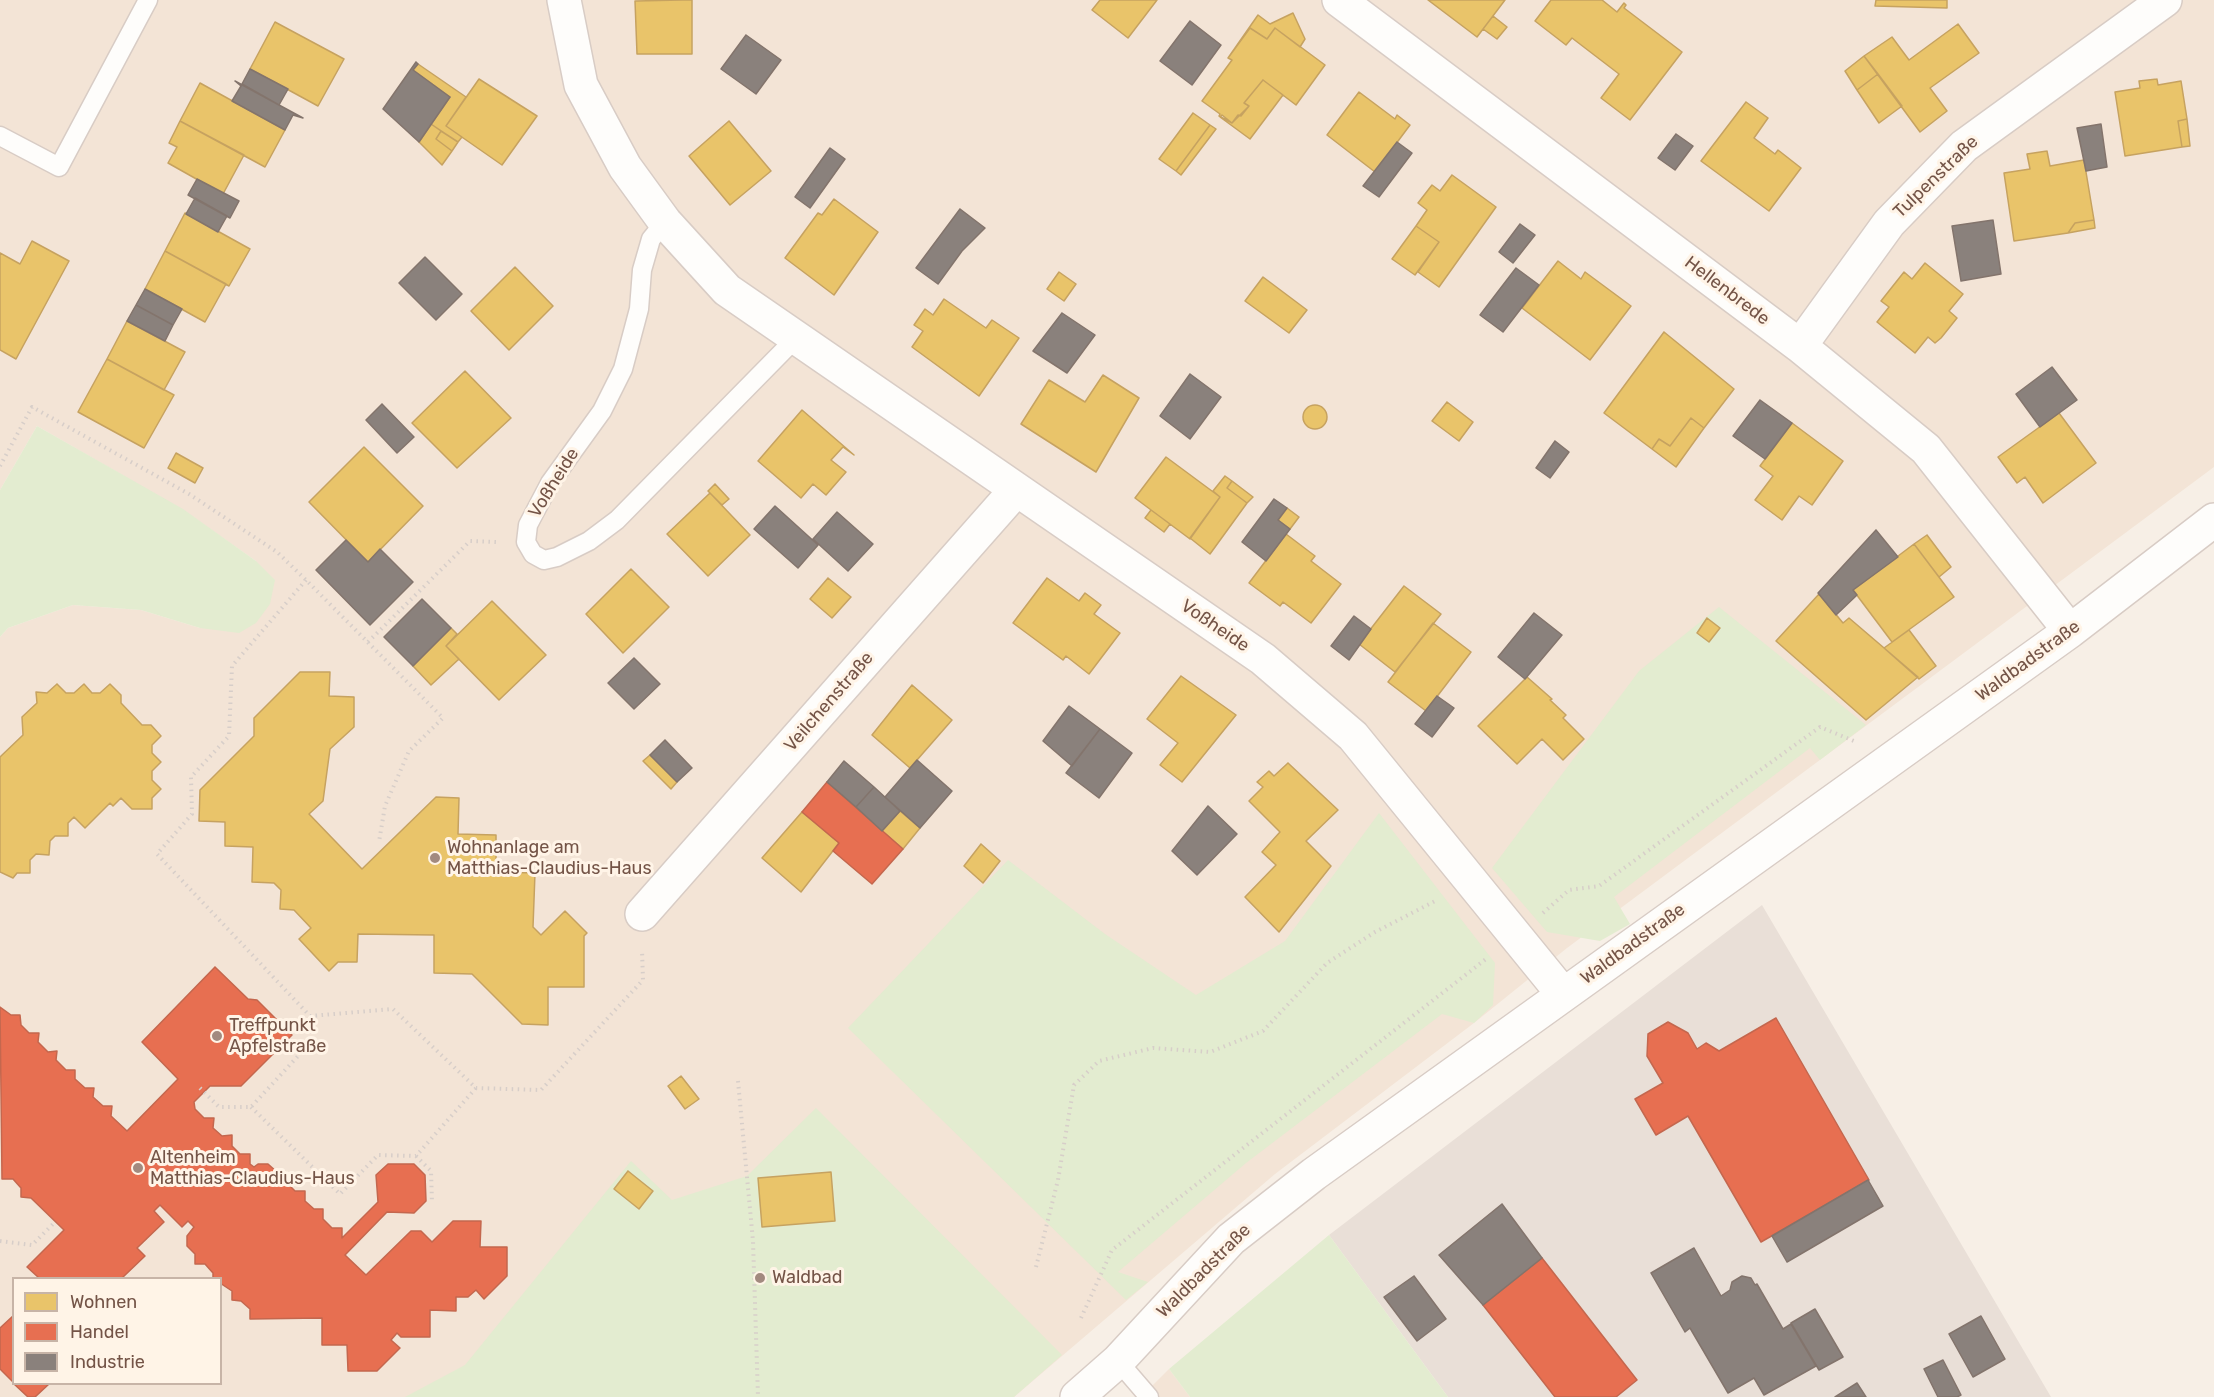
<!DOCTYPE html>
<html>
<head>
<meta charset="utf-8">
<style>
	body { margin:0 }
	#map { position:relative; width:2214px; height:1397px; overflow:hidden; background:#f7efe6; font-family:Rubik,sans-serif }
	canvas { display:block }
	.legend { position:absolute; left:12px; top:1277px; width:210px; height:108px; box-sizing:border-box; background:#fff4e7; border:2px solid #c7b4a7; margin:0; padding:8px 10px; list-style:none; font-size:18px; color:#745447 }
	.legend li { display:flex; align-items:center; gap:12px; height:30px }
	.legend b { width:30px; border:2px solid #c7b4a7 }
</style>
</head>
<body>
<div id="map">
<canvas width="2214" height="1397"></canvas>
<ul class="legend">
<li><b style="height:16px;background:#e9c46a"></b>Wohnen</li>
<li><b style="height:16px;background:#e76f51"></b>Handel</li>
<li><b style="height:16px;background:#8a817c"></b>Industrie</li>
</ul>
</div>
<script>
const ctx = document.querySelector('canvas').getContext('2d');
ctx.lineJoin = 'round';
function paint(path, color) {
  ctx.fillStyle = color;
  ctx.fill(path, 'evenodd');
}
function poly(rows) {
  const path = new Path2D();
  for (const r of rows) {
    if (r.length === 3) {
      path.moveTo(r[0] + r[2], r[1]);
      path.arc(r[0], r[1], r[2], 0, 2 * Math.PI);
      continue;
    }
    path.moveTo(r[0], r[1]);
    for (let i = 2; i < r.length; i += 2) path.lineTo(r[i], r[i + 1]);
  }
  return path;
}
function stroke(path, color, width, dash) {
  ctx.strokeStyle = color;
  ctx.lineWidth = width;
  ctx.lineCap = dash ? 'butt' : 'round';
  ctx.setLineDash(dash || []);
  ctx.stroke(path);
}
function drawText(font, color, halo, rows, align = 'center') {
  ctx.font = font + ' Rubik,sans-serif';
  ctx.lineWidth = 6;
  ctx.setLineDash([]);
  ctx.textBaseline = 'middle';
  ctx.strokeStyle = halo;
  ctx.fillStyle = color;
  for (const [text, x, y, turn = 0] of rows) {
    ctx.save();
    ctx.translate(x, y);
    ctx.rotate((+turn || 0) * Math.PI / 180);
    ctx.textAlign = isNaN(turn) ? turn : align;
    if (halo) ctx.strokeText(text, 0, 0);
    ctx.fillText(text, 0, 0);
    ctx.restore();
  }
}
const residential = poly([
	[0,0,2214,0,2214,467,1567,948,1474,1023,1275,1174,1014,1397,0,1397,0,637,8,628,73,605,141,610,200,628,256,561,183,510,37,426,0,490],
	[14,1278,220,1278,220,1384,14,1384],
	[1169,1369,1190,1397,1141,1397]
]);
const industrial = poly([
	[1762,905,2051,1397,1448,1397,1329,1235]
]);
const green = poly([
	[37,426,183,509,256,561,275,580,270,604,256,623,239,633,200,628,141,610,73,605,8,628,0,637,0,490],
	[1719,607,1866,725,1820,760,1810,748,1614,897,1630,924,1600,941,1547,932,1492,868,1639,671],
	[1379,813,1495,963,1493,1005,1474,1023,1442,1014,1246,1163,1118,1272,1148,1282,1126,1300,848,1028,1008,860,1105,934,1196,995,1285,941],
	[816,1108,1062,1355,1014,1397,405,1397,465,1365,631,1161,672,1200,747,1176],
	[1329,1235,1448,1397,1190,1397,1169,1369]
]);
const homes = poly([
	[682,0,692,0,692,54,637,54,635,1,682,0],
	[1100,0,1157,0,1128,38,1092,10,1100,0],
	[1428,0,1505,0,1477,37,1428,0],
	[1551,0,1602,0,1617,12,1624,3,1626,5,1624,8,1682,52,1630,120,1601,98,1619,74,1572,38,1566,45,1535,21,1551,0],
	[1876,0,1947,0,1947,8,1875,6,1876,0],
	[1293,13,1305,39,1300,47,1275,28,1267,39,1250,28,1228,58,1258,15,1270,24,1293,13],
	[1493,16,1507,27,1497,39,1483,29,1493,16],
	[275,22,344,59,318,106,250,69,275,22],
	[1958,24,1979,53,1930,88,1947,111,1920,132,1864,56,1892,37,1909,60,1958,24],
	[1250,28,1267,39,1275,28,1325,65,1296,105,1263,80,1244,103,1249,106,1232,123,1219,116,1220,114,1202,101,1232,60,1228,58,1250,28],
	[1864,56,1878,74,1857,90,1845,71,1864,56],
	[418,64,466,97,446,126,462,137,458,142,431,124,450,97,413,70,418,64],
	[1878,74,1902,106,1879,123,1857,90,1878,74],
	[479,79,537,116,502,165,446,126,479,79],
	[2157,79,2158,85,2181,81,2187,119,2178,121,2182,147,2125,156,2115,92,2140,88,2139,81,2157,79],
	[1263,80,1283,95,1250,139,1220,117,1222,115,1232,123,1238,115,1241,116,1249,106,1244,103,1263,80],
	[200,83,285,130,265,167,180,121,200,83],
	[1359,92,1395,119,1397,115,1410,125,1375,172,1327,135,1359,92],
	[1746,102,1768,118,1754,138,1775,154,1778,150,1801,168,1769,211,1701,161,1746,102],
	[1193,113,1210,125,1176,171,1159,159,1193,113],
	[2187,119,2190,146,2182,147,2178,121,2187,119],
	[180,121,244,155,223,194,168,163,177,147,169,143,180,121],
	[729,121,771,171,730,205,689,156,729,121],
	[431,124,441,131,436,139,452,151,442,165,419,142,431,124],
	[1210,125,1216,129,1181,175,1176,171,1210,125],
	[441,131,458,142,452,151,436,139,441,131],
	[2047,151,2050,166,2084,160,2094,220,2075,223,2068,233,2014,241,2004,173,2030,169,2027,154,2047,151],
	[1452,175,1496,207,1439,287,1418,272,1439,242,1416,226,1427,210,1418,203,1432,185,1440,191,1452,175],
	[834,199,878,232,834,295,785,258,818,213,822,215,834,199],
	[185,213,250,249,229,286,165,251,185,213],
	[2094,220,2095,228,2068,233,2075,223,2094,220],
	[1416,226,1439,242,1415,275,1392,259,1416,226],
	[32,241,69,261,16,359,0,350,0,253,20,264,32,241],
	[165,251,226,284,205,322,145,289,165,251],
	[1558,261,1581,279,1585,272,1631,306,1590,360,1522,308,1558,261],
	[1925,263,1963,294,1949,311,1957,318,1941,338,1935,343,1928,337,1915,353,1877,322,1889,307,1881,301,1904,272,1912,279,1925,263],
	[515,267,553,306,509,350,471,311,515,267],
	[1059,272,1076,284,1064,301,1047,289,1059,272],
	[1263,277,1307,310,1289,333,1245,301,1263,277],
	[944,299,986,328,992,320,1019,338,979,396,912,347,923,331,914,325,925,309,933,315,944,299],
	[127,321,185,352,164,390,107,359,127,321],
	[1664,332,1734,389,1704,428,1691,418,1670,446,1659,439,1652,449,1604,413,1664,332],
	[107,359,174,395,144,448,78,412,107,359],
	[465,371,511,418,457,468,412,423,465,371],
	[1103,375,1139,398,1096,472,1021,424,1049,380,1085,402,1103,375],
	[1447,402,1473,422,1459,441,1432,421,1447,402],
	[1315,417,12],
	[802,410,854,455,843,447,831,460,846,472,826,495,813,484,801,498,758,461,802,410],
	[2059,413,2096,463,2043,503,2025,477,2017,483,1998,457,2059,413],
	[1691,418,1704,428,1676,467,1652,449,1659,439,1670,446,1691,418],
	[1792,423,1843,461,1812,505,1799,496,1782,520,1755,500,1773,476,1760,466,1792,423],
	[364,447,423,506,368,562,309,502,364,447],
	[176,453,203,468,195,483,168,468,176,453],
	[1166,457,1220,497,1190,539,1135,498,1166,457],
	[1225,476,1232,481,1227,488,1247,503,1210,554,1190,538,1220,497,1213,491,1225,476],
	[1232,481,1253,497,1247,503,1227,488,1232,481],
	[715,484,729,499,722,505,708,491,715,484],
	[710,493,750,535,708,576,667,534,710,493],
	[1287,508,1299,517,1290,529,1278,520,1287,508],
	[1151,510,1170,524,1164,532,1145,518,1151,510],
	[1286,534,1315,556,1311,561,1341,584,1311,623,1283,602,1280,606,1249,583,1286,534],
	[1927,535,1951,567,1939,577,1914,544,1927,535],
	[1914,544,1954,597,1892,642,1853,590,1914,544],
	[631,569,669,607,623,653,586,614,631,569],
	[828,578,851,597,832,618,810,599,828,578],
	[1047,578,1079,601,1085,593,1101,605,1094,614,1120,633,1089,674,1066,656,1063,660,1013,623,1047,578],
	[1404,586,1441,614,1395,672,1359,644,1404,586],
	[1819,594,1843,623,1849,618,1918,677,1866,720,1776,641,1819,594],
	[492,601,546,655,499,700,446,646,492,601],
	[1707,618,1720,628,1709,642,1697,633,1707,618],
	[1433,623,1471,652,1426,711,1388,682,1433,623],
	[451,628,457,634,446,646,459,659,431,685,413,666,451,628],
	[1909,630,1936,666,1919,679,1884,648,1909,630],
	[300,672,330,672,329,696,354,697,354,727,330,749,323,801,309,814,362,869,436,797,459,798,458,834,496,835,496,872,535,873,533,927,541,935,565,911,587,933,584,936,584,987,548,987,548,1025,522,1024,472,974,434,973,434,935,358,934,357,962,338,962,329,971,299,939,311,928,294,910,280,909,281,890,274,883,252,882,253,847,225,846,225,822,199,821,200,790,254,736,254,718,300,672],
	[1181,676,1236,715,1182,782,1160,765,1178,743,1147,719,1181,676],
	[1527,677,1552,699,1550,700,1566,715,1563,718,1584,739,1563,760,1542,739,1517,764,1478,726,1527,677],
	[57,684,66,693,74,693,84,684,92,693,100,693,110,684,121,695,121,703,142,725,151,725,161,736,152,745,152,753,161,762,152,771,152,780,161,789,152,798,152,809,132,809,121,798,113,806,110,803,85,828,74,817,68,823,68,836,55,836,50,841,49,855,36,854,30,860,30,873,17,873,13,878,0,872,0,757,23,735,22,717,37,703,36,692,47,693,57,684],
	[912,685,952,720,910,768,872,735,912,685],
	[650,755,677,782,671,789,643,761,650,755],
	[1288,763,1338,810,1306,841,1331,866,1279,932,1245,897,1276,865,1262,852,1280,832,1249,801,1263,787,1257,782,1269,771,1274,776,1288,763],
	[900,811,920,828,903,849,882,831,900,811],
	[802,812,839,843,801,892,762,858,802,812],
	[981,844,1000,861,983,883,964,866,981,844],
	[681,1076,699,1099,685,1109,668,1086,681,1076],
	[628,1171,653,1191,639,1209,614,1189,628,1171],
	[831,1172,835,1221,762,1227,758,1178,831,1172]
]);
const shops = poly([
	[827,782,903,849,872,884,833,851,839,843,802,812,827,782],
	[215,967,248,999,257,1000,292,1035,241,1086,210,1086,194,1102,195,1109,204,1118,214,1118,213,1128,222,1136,232,1135,232,1146,240,1154,250,1154,250,1164,254,1167,258,1164,268,1164,277,1172,286,1172,286,1182,295,1191,305,1191,305,1201,314,1209,323,1209,323,1219,332,1228,342,1228,342,1238,378,1202,376,1175,388,1164,414,1164,425,1175,426,1201,414,1213,387,1212,345,1255,366,1275,411,1231,421,1231,432,1242,453,1221,481,1221,480,1247,507,1247,507,1276,484,1299,476,1290,468,1297,456,1297,456,1311,430,1310,430,1337,401,1337,397,1333,391,1340,400,1348,377,1371,348,1371,347,1345,322,1345,322,1318,250,1319,250,1309,241,1301,232,1300,232,1291,220,1283,220,1278,213,1278,213,1273,205,1264,195,1264,195,1254,187,1246,187,1236,194,1227,188,1221,182,1227,160,1205,154,1211,164,1222,137,1248,145,1256,122,1278,39,1278,27,1267,64,1230,31,1198,21,1197,21,1188,13,1179,2,1179,0,1007,11,1015,20,1015,21,1025,29,1033,39,1033,38,1042,48,1052,57,1051,56,1060,66,1070,75,1070,75,1079,85,1088,94,1088,93,1097,103,1106,112,1106,111,1116,127,1131,178,1079,142,1042,215,967],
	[1776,1018,1869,1180,1761,1242,1688,1116,1656,1135,1635,1099,1663,1083,1647,1056,1648,1034,1668,1022,1688,1033,1697,1049,1706,1043,1719,1051,1776,1018],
	[1542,1258,1637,1380,1616,1397,1555,1397,1483,1305,1542,1258],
	[14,1315,14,1383,0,1369,0,1328,14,1315],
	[14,1384,49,1384,35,1397,28,1397,14,1384]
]);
const industry = poly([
	[1190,21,1221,45,1192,85,1160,61,1190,21],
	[746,35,781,60,756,94,721,69,746,35],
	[416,62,418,64,413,70,450,97,419,142,383,109,416,62],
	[250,69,288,89,279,105,242,84,250,69],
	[235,81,279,105,303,118,293,115,285,130,232,101,241,86,235,81],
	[2101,124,2107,167,2086,171,2077,128,2101,124],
	[1676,134,1693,146,1675,170,1658,158,1676,134],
	[1397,142,1412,153,1379,197,1363,186,1397,142],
	[830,148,845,159,810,208,795,197,830,148],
	[197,179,239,201,230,218,188,195,197,179],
	[195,198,227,216,218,232,186,214,195,198],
	[960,209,985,228,962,251,938,284,916,268,960,209],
	[1993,220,2001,274,1961,281,1952,226,1993,220],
	[1520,224,1535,235,1513,263,1499,252,1520,224],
	[425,257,462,294,436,320,399,283,425,257],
	[1516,268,1539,285,1503,332,1480,315,1516,268],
	[145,289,182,309,173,325,136,305,145,289],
	[136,305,173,325,165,341,127,321,136,305],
	[1062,313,1095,335,1067,373,1033,351,1062,313],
	[2052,367,2077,400,2040,427,2016,394,2052,367],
	[1190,374,1221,397,1190,439,1160,416,1190,374],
	[1760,400,1792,423,1765,459,1733,436,1760,400],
	[382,404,414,437,397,453,366,420,382,404],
	[1555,441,1569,452,1550,478,1536,468,1555,441],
	[1274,499,1287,508,1278,520,1290,529,1266,561,1242,542,1274,499],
	[775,506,818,545,798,568,754,529,775,506],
	[837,512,873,544,848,571,813,539,837,512],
	[1876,530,1898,557,1853,590,1857,595,1836,615,1818,593,1876,530],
	[346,540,368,562,380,549,413,582,370,625,316,570,346,540],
	[422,599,451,628,413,666,384,637,422,599],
	[1534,613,1562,635,1525,679,1498,657,1534,613],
	[1354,616,1371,629,1349,660,1331,646,1354,616],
	[634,658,660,684,634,709,608,683,634,658],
	[1437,696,1454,708,1432,737,1415,724,1437,696],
	[1069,706,1100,729,1072,766,1043,741,1069,706],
	[1100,729,1132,753,1099,798,1066,773,1100,729],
	[665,740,692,768,677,782,650,755,665,740],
	[917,760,952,791,920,828,885,797,917,760],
	[844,761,874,787,856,807,827,782,844,761],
	[874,787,900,811,882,831,856,807,874,787],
	[1208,806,1237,834,1197,875,1172,851,1208,806],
	[1868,1180,1883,1206,1787,1262,1772,1236,1868,1180],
	[1502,1204,1542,1258,1483,1305,1439,1255,1502,1204],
	[1694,1248,1721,1296,1730,1290,1732,1282,1742,1276,1751,1278,1755,1285,1757,1284,1783,1329,1791,1324,1816,1366,1764,1395,1754,1378,1728,1393,1690,1328,1685,1332,1651,1273,1694,1248],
	[1414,1276,1446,1319,1417,1341,1384,1297,1414,1276],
	[1815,1309,1843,1357,1819,1370,1791,1323,1815,1309],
	[1981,1316,2005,1359,1973,1377,1949,1334,1981,1316],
	[1943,1360,1961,1395,1957,1397,1938,1397,1924,1369,1943,1360],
	[1857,1383,1866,1397,1835,1397,1857,1383]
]);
const path = poly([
	[0,466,32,407,189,494,277,552,306,580,443,718,409,751,385,806,379,842],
	[306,580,232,666,229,736,191,777,192,814,157,854,310,1016,393,1009,476,1088,541,1090,643,980,642,950],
	[368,642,470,541,496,542],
	[1543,913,1569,890,1599,886,1820,727,1854,741],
	[738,1081,753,1241,758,1397],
	[200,1088,219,1107,251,1107,311,1042,310,1016],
	[251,1107,340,1194,378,1155,416,1156,476,1088],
	[416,1156,431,1171,432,1203],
	[0,1241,32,1245,55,1222],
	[1036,1267,1058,1180,1074,1085,1099,1061,1153,1048,1210,1052,1263,1031,1327,963,1375,932,1437,900],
	[1081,1318,1112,1250,1486,959]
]);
const service = poly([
	[0,136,59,167,148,0],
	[665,222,651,239,642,270,639,309,623,369,602,411,550,483,528,525,526,542,533,554,544,560,557,557,589,541,617,520,796,338],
	[1118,1361,1149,1397]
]);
const minor = poly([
	[564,0,581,85,625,167,665,222,727,290,1263,659,1353,736,1563,994],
	[1339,0,1800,346,1926,449,2070,631],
	[1800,346,1889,223,1964,146,2165,0],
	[642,914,1016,490],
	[1077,1397,1118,1361,1231,1239,1314,1174,2070,631,2214,520]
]);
const markers = [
	[435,858,6,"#a28a7f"],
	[217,1036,6,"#a28a7f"],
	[138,1168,6,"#a28a7f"],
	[760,1278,6,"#a28a7f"]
];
const streetNames = [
	["Tulpenstraße",1936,177,-44],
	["Hellenbrede",1727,291,37],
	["Voßheide",554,483,-58],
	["Voßheide",1215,626,34],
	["Waldbadstraße",2028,661,-36],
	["Veilchenstraße",829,702,-49],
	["Waldbadstraße",1633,944,-36],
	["Waldbadstraße",1204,1271,-45]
];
const poiNames = [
	["Wohnanlage am",447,848],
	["Matthias-Claudius-Haus",447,869],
	["Treffpunkt",229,1026],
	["Apfelstraße",229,1047],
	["Altenheim",150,1158],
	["Matthias-Claudius-Haus",150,1179],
	["Waldbad",772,1278]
];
paint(residential, '#f3e4d6');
paint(industrial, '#e9dfd7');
paint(green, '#e3ecd0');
paint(homes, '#e9c46a');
stroke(homes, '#c6a260', 1.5);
paint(shops, '#e76f51');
stroke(shops, '#c4674e', 1.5);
paint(industry, '#8a817c');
stroke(industry, '#83746c', 1.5);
stroke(service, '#d8ccc5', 21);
stroke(minor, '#d8ccc5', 36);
stroke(path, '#d7cec9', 4, [1.5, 4.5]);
stroke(service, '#fefdfb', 18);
stroke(minor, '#fefdfb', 33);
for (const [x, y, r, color] of markers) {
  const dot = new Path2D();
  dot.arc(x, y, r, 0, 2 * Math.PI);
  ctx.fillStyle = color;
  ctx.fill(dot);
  stroke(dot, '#fff4e7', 2);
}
drawText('18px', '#745447', '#fff4e7', streetNames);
drawText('18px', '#745447', '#fff4e7', poiNames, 'left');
</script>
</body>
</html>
